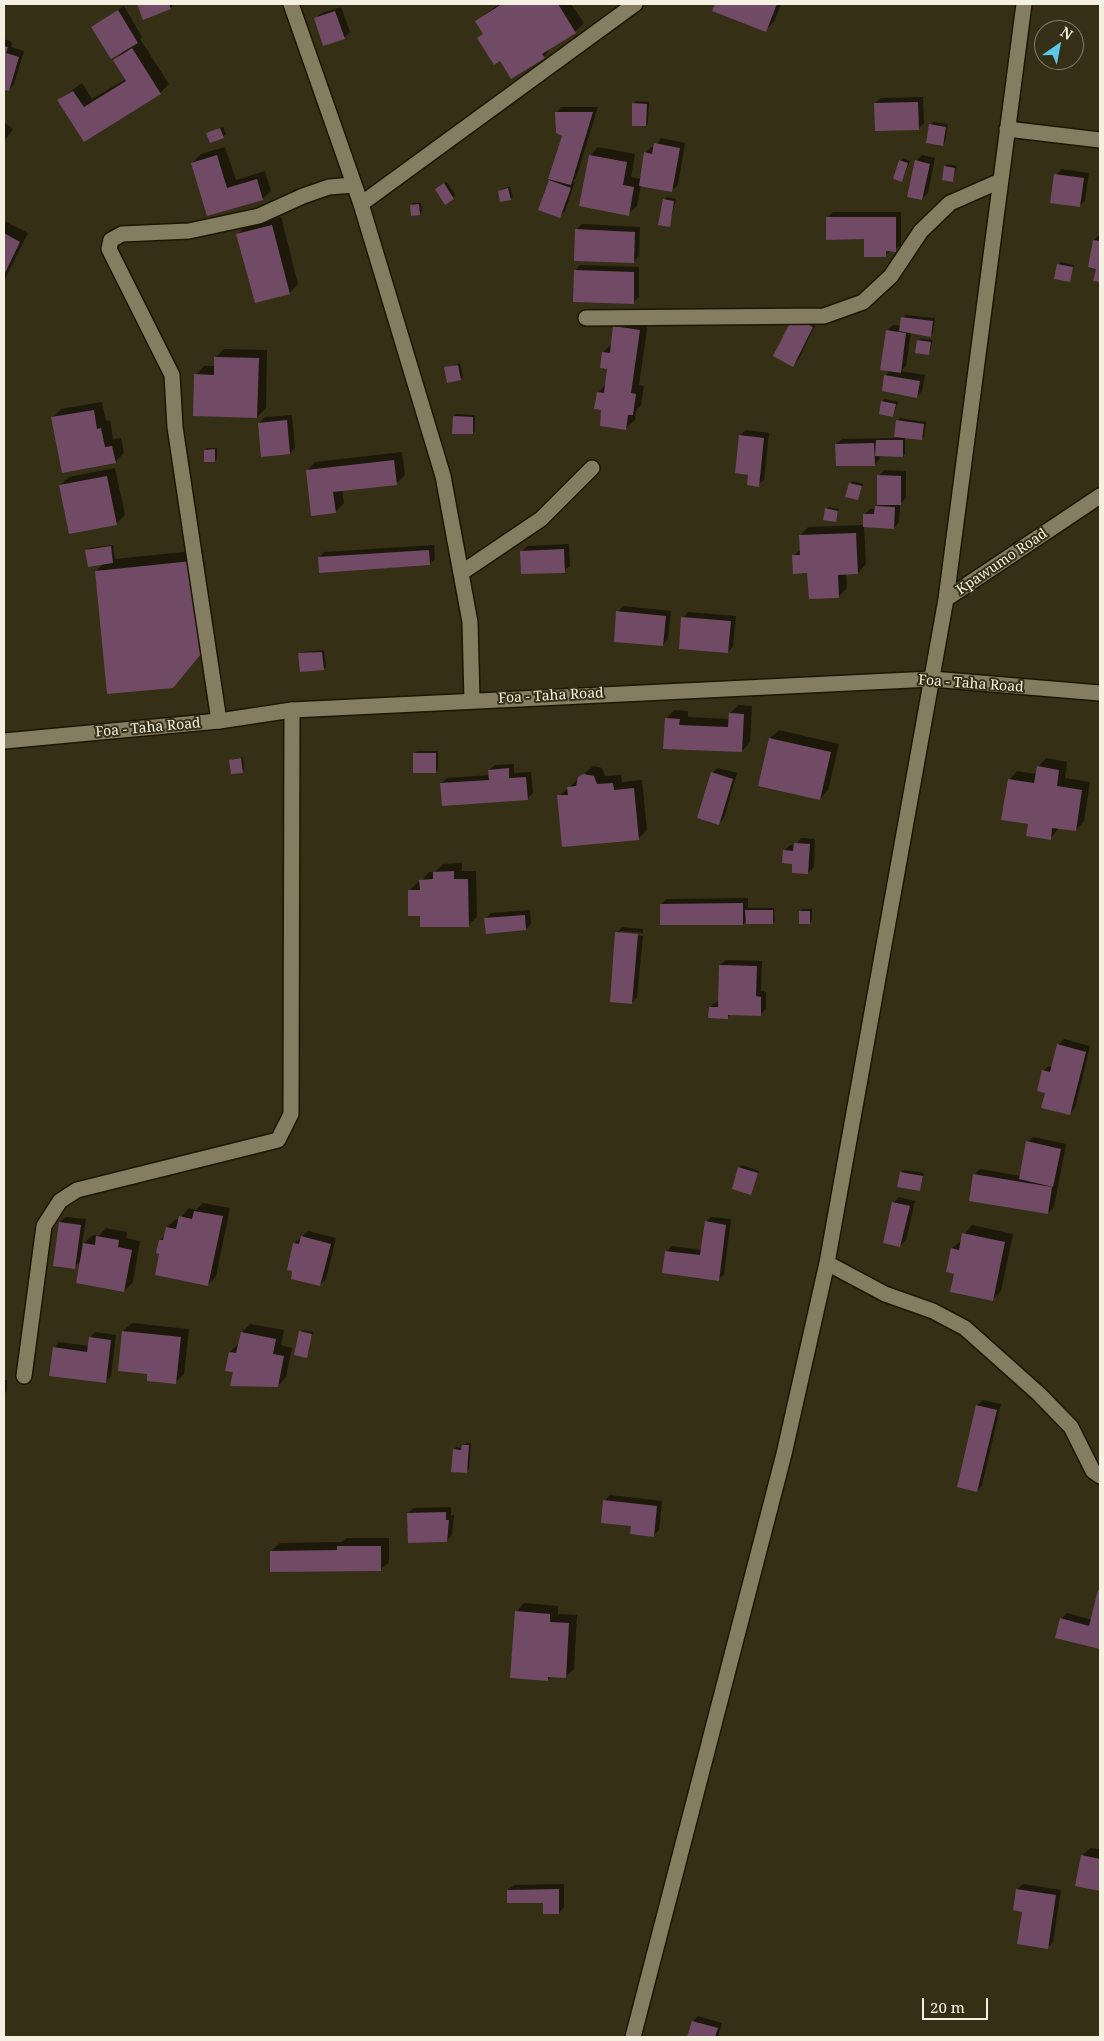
<!DOCTYPE html>
<html>
<head>
<meta charset="utf-8">
<style>
	body { margin:0 }
	#map { position:relative; width:1104px; height:2041px; overflow:hidden; background:#352f16; font-family:"Noto Serif",serif }
	canvas { display:block }
	.frame { position:absolute; inset:0; border:5px solid #f5f1e2; pointer-events:none }
	.north { position:absolute; left:1034px; top:20px; width:50px; height:50px; box-sizing:border-box; background:#352f16; border:1px solid #827d68; border-radius:50%; rotate:33deg; font-size:14px; font-weight:700; line-height:20px; text-align:center; color:#f5f1e2 }
	.north::after { content:''; display:block; margin:auto; width:18px; height:22px; background:#5ac8e6; clip-path:polygon(50% 0,100% 100%,50% 72%,0 100%) }
	.scale { position:absolute; left:922px; top:1998px; width:66px; height:22px; box-sizing:border-box; border:2px solid #f5f1e2; border-top:0; padding-left:6px; font-size:15px; line-height:18px; white-space:nowrap; color:#f5f1e2; -webkit-text-stroke:4px #352f16; paint-order:stroke }
</style>
</head>
<body>
<div id="map">
<canvas width="1104" height="2041"></canvas>
<div class="frame"></div>
<div class="north">N</div>
<div class="scale">20 m</div>
</div>
<script>
const ctx = document.querySelector('canvas').getContext('2d');
ctx.lineJoin = 'round';
function paint(path, color) {
  ctx.fillStyle = color;
  ctx.fill(path, 'evenodd');
}
function poly(rows) {
  const path = new Path2D();
  for (const r of rows) {
    path.moveTo(r[0], r[1]);
    for (let i = 2; i < r.length; i += 2) path.lineTo(r[i], r[i + 1]);
  }
  return path;
}
function stroke(path, color, width, dash) {
  ctx.strokeStyle = color;
  ctx.lineWidth = width;
  ctx.lineCap = dash ? 'butt' : 'round';
  ctx.setLineDash(dash || []);
  ctx.stroke(path);
}
function drawText(font, color, halo, rows, align = 'center') {
  ctx.font = font + ' "Noto Serif",serif';
  ctx.lineWidth = 4;
  ctx.setLineDash([]);
  ctx.textBaseline = 'middle';
  ctx.strokeStyle = halo;
  ctx.fillStyle = color;
  for (const [text, x, y, turn = 0] of rows) {
    ctx.save();
    ctx.translate(x, y);
    ctx.rotate((+turn || 0) * Math.PI / 180);
    ctx.textAlign = isNaN(turn) ? turn : align;
    if (halo) ctx.strokeText(text, 0, 0);
    ctx.fillText(text, 0, 0);
    ctx.restore();
  }
}
const shadow = poly([
	[138,4,175,4,170,8,144,19],
	[499,4,571,4,584,23,575,32,551,47,544,57,500,59,479,38,484,33,476,21],
	[716,4,781,4,774,22,765,30,714,10],
	[124,6,142,37,140,39,169,84,160,93,84,141,59,100,82,83,92,99,126,79,114,60,122,53,93,27],
	[341,7,350,32,344,38,315,19,321,13],
	[4,39,12,42,11,47,24,51,14,84,9,90,4,88],
	[923,97,924,123,918,129,875,103,881,98],
	[636,101,649,102,648,123,646,125,633,104],
	[561,107,598,107,576,178,573,181,575,182,565,211,559,216,550,180,564,135,556,113],
	[4,122,13,129,4,141],
	[933,122,948,124,945,142,943,144,930,125],
	[223,127,226,134,223,137,207,134],
	[661,138,685,143,678,185,672,190,641,185,637,206,628,214,590,156,598,147,635,154,631,177,641,179,646,153,651,147,655,148],
	[225,147,236,180,265,171,271,191,262,199,208,215,192,163,201,154],
	[922,155,935,158,928,193,922,199,916,161],
	[903,158,910,161,902,181,900,161],
	[947,164,957,166,953,180,945,167],
	[1061,169,1089,173,1085,200,1080,206,1056,175],
	[447,182,455,195,453,198,439,187],
	[510,186,513,197,510,199,499,191],
	[667,197,676,199,669,226,664,200],
	[413,203,421,203,422,211,420,214,411,206],
	[833,212,901,212,901,245,885,255,865,238,827,218],
	[281,217,298,284,290,293,255,301,238,234,246,226],
	[4,221,28,233,4,281],
	[582,224,640,227,639,256,633,262,576,230],
	[1100,234,1100,281,1095,280,1097,268,1094,240],
	[1061,262,1074,265,1069,280,1058,265],
	[580,265,639,267,639,297,633,303,575,271],
	[905,315,935,318,933,333,930,336,911,332,906,366,901,371,925,375,922,391,917,396,883,390,886,375,890,370,887,330,893,325,901,326],
	[794,317,817,321,799,359,793,365],
	[623,318,648,322,639,385,644,386,641,405,636,411,635,420,626,428,603,409,598,393,606,384,609,368,603,352,612,344,615,326],
	[921,338,933,340,929,354,918,341],
	[224,349,267,350,266,408,257,417,196,375,204,366,215,366,215,358],
	[460,363,463,377,461,379,445,368],
	[885,399,898,402,893,416,882,401],
	[102,402,106,421,110,420,113,439,121,438,124,453,115,462,53,418,61,409],
	[456,414,475,415,475,431,473,433,454,417],
	[292,415,295,448,290,453,259,423,265,417],
	[900,418,926,422,924,437,921,439,905,437,905,454,903,456,879,455,880,459,874,465,836,444,842,439,895,438,898,421],
	[746,430,769,433,764,480,758,485,750,474,740,435],
	[207,448,217,448,217,459,215,461,205,450],
	[402,452,405,475,397,483,342,490,344,503,335,512,307,471,315,462],
	[115,468,125,515,116,524,60,485,69,477],
	[884,470,906,471,906,498,900,504,899,522,894,528,864,526,866,564,858,573,846,574,847,588,838,597,793,556,801,549,800,536,808,527,864,525,865,514,870,509,876,509,878,504,879,476],
	[853,481,863,484,858,499,850,484],
	[828,507,839,509,835,521,826,509],
	[569,544,570,566,564,571,522,551,527,546],
	[113,545,115,559,203,550,213,640,184,675,96,571,104,563,87,551,89,548],
	[434,545,435,559,430,564,319,558,324,552],
	[623,606,671,611,668,639,663,645,618,612],
	[688,612,736,616,733,646,728,652,683,618],
	[324,650,326,667,323,669,299,654,302,652],
	[738,705,752,706,750,742,742,751,665,748,666,719,674,710,688,711,688,717,730,719,730,714],
	[779,730,839,744,828,790,820,799,770,738],
	[417,751,438,751,438,769,436,772,414,754],
	[243,757,244,769,242,772,230,760],
	[1046,758,1067,762,1065,778,1090,782,1084,821,1076,830,1059,828,1050,839,1029,823,1009,780,1017,771,1037,774,1038,767],
	[514,764,514,773,531,772,533,793,527,799,441,783,447,778,490,775,489,770,495,765],
	[593,766,602,768,605,776,621,775,622,782,642,780,647,830,639,838,559,796],
	[718,768,737,773,724,818,719,823,712,773],
	[801,838,815,839,814,867,808,873,794,863,784,851,790,845,795,846],
	[462,863,462,871,476,871,477,917,468,925,421,914,409,891,418,882,421,882,429,872,435,872,443,864],
	[748,898,748,908,774,908,775,921,772,923,747,920,743,924,661,904,667,899],
	[802,909,812,909,812,920,810,923,800,911],
	[530,910,531,924,526,929,485,919,491,913],
	[622,927,643,929,643,933,620,931,620,934,643,936,637,997,632,1003,617,933],
	[726,960,762,961,761,991,766,992,766,1009,760,1015,731,1014,727,1018,710,1007,716,1002,719,1002,720,965],
	[1064,1039,1090,1046,1075,1108,1069,1114,1046,1092,1043,1071,1049,1066,1053,1067,1058,1045],
	[1033,1137,1066,1144,1054,1207,1048,1213,974,1175,980,1169,1020,1176,1027,1142],
	[742,1165,759,1171,750,1194,739,1168],
	[903,1170,924,1173,920,1190,901,1173],
	[899,1197,915,1201,906,1240,900,1246,893,1203],
	[203,1203,230,1208,216,1276,208,1285,161,1253,160,1240,166,1235,167,1227,176,1219,179,1220,189,1208,196,1210],
	[66,1217,86,1219,82,1245,93,1235,98,1236,106,1228,127,1232,126,1238,140,1241,133,1282,124,1291,81,1261,74,1267,60,1222],
	[711,1217,731,1219,724,1274,718,1280,664,1272,667,1251,672,1246,702,1250,706,1222],
	[972,1225,1013,1234,1001,1291,992,1300,955,1273,952,1248,962,1240,964,1234],
	[308,1231,336,1238,326,1279,320,1285,294,1244],
	[132,1323,189,1329,184,1374,176,1382,123,1331],
	[250,1324,284,1330,281,1345,292,1348,286,1377,278,1386,234,1371,230,1352,238,1344,242,1332],
	[303,1330,313,1332,306,1356,300,1332],
	[95,1332,116,1335,111,1376,105,1382,54,1348,59,1342,89,1346,90,1338],
	[4,1380,7,1380,7,1391,4,1394],
	[983,1400,1001,1404,982,1485,977,1491,977,1405],
	[466,1443,471,1443,469,1469,466,1472,454,1449,456,1447,463,1448],
	[610,1495,662,1501,659,1530,653,1536,632,1525,604,1501],
	[451,1507,451,1515,454,1515,452,1535,446,1541,408,1513,414,1508],
	[347,1538,389,1538,389,1562,380,1570,271,1551,280,1543,342,1542],
	[1100,1590,1100,1648,1057,1637,1061,1619,1067,1613,1092,1620],
	[524,1603,558,1606,558,1614,577,1615,574,1669,565,1677,551,1676,548,1679,516,1612],
	[1090,1848,1100,1849,1100,1890,1077,1885,1082,1856],
	[564,1884,564,1907,559,1913,545,1902,508,1890,514,1885],
	[1023,1884,1061,1890,1053,1942,1048,1947,1023,1911,1017,1889],
	[698,2016,722,2023,718,2037,688,2037,693,2021]
]);
const building = poly([
	[137,4,169,4,171,9,143,20],
	[502,4,558,4,576,33,542,54,545,58,511,79,500,61,494,65,477,38,483,34,475,21],
	[715,4,777,4,766,32,712,11],
	[118,10,138,43,111,59,91,27],
	[335,11,345,39,323,46,314,18],
	[4,46,8,47,6,53,19,57,9,91,4,90],
	[132,48,161,94,84,142,57,100,73,91,84,107,126,81,113,60],
	[918,102,919,130,875,131,874,103],
	[632,103,647,104,646,126,632,126],
	[555,112,593,112,571,185,548,179,562,136,556,133],
	[929,124,946,127,943,146,926,143],
	[220,128,224,138,210,143,206,133],
	[654,143,680,148,672,192,639,186,644,152,652,154],
	[217,155,227,188,257,179,263,200,207,216,191,163],
	[589,155,627,162,623,185,634,187,629,216,579,206],
	[899,160,908,163,902,182,893,179],
	[915,160,930,164,922,200,907,197],
	[944,166,955,168,953,182,942,180],
	[1054,174,1084,178,1080,207,1050,203],
	[549,180,571,188,560,218,538,210],
	[444,183,454,199,445,205,435,189],
	[508,188,511,200,500,202,498,191],
	[663,199,674,201,670,227,658,225],
	[419,204,420,215,411,216,410,205],
	[826,217,896,217,896,252,886,251,886,257,864,257,864,239,826,240],
	[272,225,290,294,255,303,236,234],
	[575,229,635,232,634,263,574,261],
	[4,233,20,242,4,275],
	[1093,240,1100,241,1100,282,1093,281,1096,269,1088,267],
	[1057,264,1073,267,1070,282,1054,279],
	[574,270,634,272,634,304,573,302],
	[793,317,813,327,793,367,773,356],
	[901,317,933,321,931,337,899,331],
	[613,326,640,330,631,393,636,394,633,415,628,415,626,430,600,426,601,410,594,409,597,392,604,393,607,369,600,368,602,352,610,353],
	[886,330,906,333,901,373,880,370],
	[917,340,931,342,929,355,915,353],
	[214,357,259,358,257,418,193,416,194,374,214,375],
	[458,365,461,380,447,383,444,367],
	[884,375,920,381,917,398,882,391],
	[881,401,896,404,893,417,879,414],
	[94,410,97,429,101,428,105,447,112,446,116,463,62,473,51,417],
	[453,416,473,417,473,434,452,434],
	[287,420,290,454,261,457,258,423],
	[896,420,924,424,922,440,894,437],
	[739,435,764,438,759,487,747,485,748,475,735,473],
	[876,440,903,440,903,457,875,456],
	[874,443,875,466,836,466,835,444],
	[215,449,215,462,204,462,204,450],
	[394,460,397,485,333,492,336,513,311,516,306,470],
	[877,475,901,476,901,505,877,505],
	[107,476,117,525,69,534,59,485],
	[849,483,862,486,858,500,845,497],
	[875,506,895,507,894,529,863,527,863,514,874,514],
	[825,508,838,511,836,522,823,520],
	[856,533,858,574,838,575,839,598,809,599,807,573,793,574,792,555,800,555,799,535],
	[111,546,113,563,88,567,85,550],
	[564,549,565,573,521,574,520,551],
	[429,550,430,565,319,573,318,557],
	[192,561,202,653,173,688,107,694,95,571],
	[616,611,666,616,663,646,614,642],
	[681,617,731,621,728,653,679,649],
	[322,652,324,670,300,672,298,653],
	[729,713,744,714,742,752,663,749,665,718,680,719,679,725,728,727],
	[769,738,831,752,820,800,758,786],
	[413,753,436,753,436,773,413,773],
	[241,758,243,773,231,774,229,760],
	[1037,766,1059,770,1057,786,1082,790,1076,831,1052,828,1051,840,1026,836,1028,824,1001,820,1008,779,1034,783],
	[509,768,509,778,526,777,528,800,442,806,440,783,489,780,488,770],
	[711,772,733,779,719,825,697,818],
	[583,774,594,776,597,784,613,783,614,790,634,788,639,840,562,847,557,795,568,795,567,787,576,786,578,777],
	[794,843,810,844,808,874,792,873,792,864,782,863,783,850,793,851],
	[454,871,454,879,468,879,469,927,420,927,420,916,408,916,408,890,420,890,419,880,433,879,433,872],
	[743,903,743,925,660,925,660,904],
	[745,910,773,910,773,924,746,924],
	[799,911,810,911,810,924,799,924],
	[525,915,526,930,486,934,484,918],
	[615,932,638,934,632,1004,610,1002],
	[719,965,757,966,756,996,761,997,761,1016,728,1015,728,1019,708,1018,709,1007,718,1007],
	[1057,1044,1086,1052,1070,1115,1041,1108,1045,1093,1037,1091,1042,1070,1050,1072],
	[1026,1141,1061,1149,1053,1187,1019,1179],
	[738,1167,758,1173,751,1195,732,1189],
	[900,1172,923,1176,920,1191,897,1187],
	[973,1174,1052,1187,1048,1214,969,1201],
	[892,1202,910,1206,900,1247,883,1243],
	[194,1211,223,1216,208,1286,155,1275,159,1254,156,1253,159,1240,163,1240,166,1227,176,1229,179,1216,192,1219],
	[705,1221,726,1225,719,1281,662,1273,665,1251,700,1255],
	[59,1222,81,1225,75,1269,53,1266],
	[962,1233,1005,1242,993,1301,950,1292,954,1274,946,1272,951,1248,959,1250],
	[96,1236,119,1240,118,1247,132,1250,124,1292,76,1283,83,1243,95,1245],
	[301,1236,331,1244,320,1286,291,1279,292,1271,287,1270,293,1243,299,1244],
	[122,1331,181,1337,176,1384,147,1381,147,1374,118,1371],
	[299,1331,312,1334,307,1358,294,1355],
	[241,1332,276,1339,273,1354,284,1356,278,1387,230,1386,233,1372,225,1371,229,1352,236,1353],
	[89,1337,111,1340,106,1383,49,1376,53,1347,87,1352],
	[976,1405,997,1410,977,1492,957,1487],
	[462,1445,469,1445,467,1473,451,1472,453,1449,461,1450],
	[603,1500,657,1506,654,1537,630,1534,631,1526,601,1523],
	[446,1512,446,1520,449,1520,447,1542,408,1543,407,1513],
	[337,1546,381,1546,381,1571,270,1572,270,1551,337,1550],
	[1098,1590,1100,1591,1100,1649,1055,1638,1060,1618,1089,1626],
	[515,1611,550,1614,550,1622,569,1623,566,1678,548,1677,548,1681,510,1678],
	[1081,1855,1100,1859,1100,1891,1075,1886],
	[559,1889,559,1914,543,1914,543,1903,507,1903,507,1890],
	[1016,1889,1056,1895,1048,1949,1017,1944,1022,1912,1013,1910],
	[692,2021,718,2028,715,2037,687,2037]
]);
const street = poly([
	[291,4,361,204,443,476,470,622,472,700],
	[1007,129,1100,140],
	[361,204,635,4],
	[586,318,824,316,863,302,891,276,921,231,950,203,1000,181],
	[461,573,541,519,592,468],
	[946,599,1024,4],
	[219,721,175,427,172,375,109,249,111,240,122,234,189,231,259,216,303,196,329,187,354,185],
	[827,1263,885,1294,933,1311,965,1328,1039,1394,1071,1427,1093,1471,1100,1476],
	[24,1376,44,1226,60,1201,77,1190,278,1140,291,1114,292,710],
	[633,2037,784,1454,827,1263,946,599,1100,496]
]);
const secondary = poly([
	[4,741,219,721,292,710,932,679,1100,693]
]);
const streetNames = [
	["Kpawumo Road",1002,562,-34],
	["Foa - Taha Road",971,684,4],
	["Foa - Taha Road",551,696,-3],
	["Foa - Taha Road",148,728,-5]
];
paint(shadow, '#0007');
paint(building, '#714a66');
stroke(street, '#1d1701', 18);
stroke(secondary, '#1d1701', 18);
stroke(street, '#847d62', 15);
stroke(secondary, '#847d62', 15);
drawText('14px', '#f5f1e2', '#352f16', streetNames);
</script>
</body>
</html>
